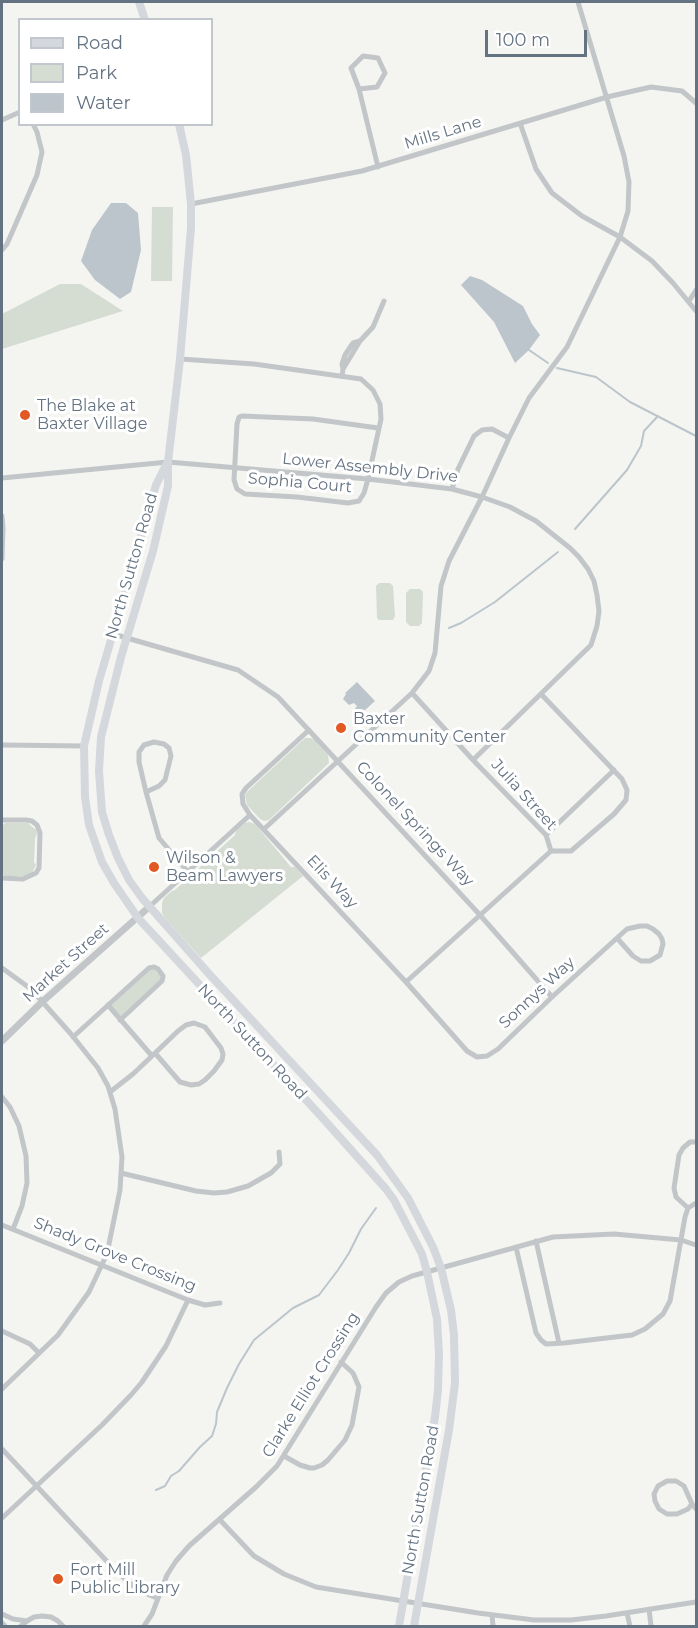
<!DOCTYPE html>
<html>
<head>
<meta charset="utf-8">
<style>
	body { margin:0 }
	#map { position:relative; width:698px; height:1628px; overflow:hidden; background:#f4f5f1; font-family:Montserrat,sans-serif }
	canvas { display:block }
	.frame { position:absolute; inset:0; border:3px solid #647382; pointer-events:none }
	.legend { position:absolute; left:18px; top:18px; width:195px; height:108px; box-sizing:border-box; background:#fff; border:2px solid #c1c7cd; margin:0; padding:8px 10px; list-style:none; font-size:18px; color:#647382 }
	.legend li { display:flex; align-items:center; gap:12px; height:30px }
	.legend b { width:30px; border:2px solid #c1c7cd }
	.scale { position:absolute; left:485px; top:30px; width:102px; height:27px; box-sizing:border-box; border:3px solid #647382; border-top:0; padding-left:8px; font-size:18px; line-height:21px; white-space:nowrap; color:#647382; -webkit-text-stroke:4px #fff; paint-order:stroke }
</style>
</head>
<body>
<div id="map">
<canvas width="698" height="1628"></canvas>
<div class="frame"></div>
<ul class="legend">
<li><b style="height:8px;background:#d4d8dc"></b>Road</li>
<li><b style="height:16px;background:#d5dcd2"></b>Park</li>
<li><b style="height:16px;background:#bbc5cb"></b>Water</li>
</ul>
<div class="scale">100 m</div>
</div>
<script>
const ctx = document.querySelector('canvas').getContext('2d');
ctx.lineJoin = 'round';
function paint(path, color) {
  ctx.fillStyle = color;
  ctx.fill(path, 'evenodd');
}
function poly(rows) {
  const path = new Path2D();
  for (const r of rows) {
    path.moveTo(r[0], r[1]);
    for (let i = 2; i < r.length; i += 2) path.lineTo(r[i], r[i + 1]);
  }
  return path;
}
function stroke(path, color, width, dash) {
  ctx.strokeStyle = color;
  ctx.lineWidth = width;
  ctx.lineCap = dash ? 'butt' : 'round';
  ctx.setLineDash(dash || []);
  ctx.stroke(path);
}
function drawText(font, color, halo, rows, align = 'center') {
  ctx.font = font + ' Montserrat,sans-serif';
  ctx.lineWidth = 6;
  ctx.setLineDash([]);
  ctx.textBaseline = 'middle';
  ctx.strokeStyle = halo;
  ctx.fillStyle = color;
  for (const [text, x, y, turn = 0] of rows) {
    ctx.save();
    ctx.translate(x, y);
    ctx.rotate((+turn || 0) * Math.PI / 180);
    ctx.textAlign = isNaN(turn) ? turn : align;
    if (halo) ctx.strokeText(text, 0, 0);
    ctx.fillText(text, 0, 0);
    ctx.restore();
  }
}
const green = poly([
	[152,207,173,207,172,281,151,281],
	[60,284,81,284,123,311,2,349,2,314],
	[379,583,390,583,393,586,395,616,393,620,379,620,377,618,376,586],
	[410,589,420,589,423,592,422,623,419,626,410,626,406,622,406,593],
	[305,738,310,738,314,739,328,755,329,763,269,820,264,821,260,819,247,805,245,795,248,791],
	[249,822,255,824,291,867,295,867,303,876,201,958,165,918,162,913,162,903,164,898,172,891,175,890,235,835,236,831,245,823],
	[5,823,28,823,36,830,37,834,35,838,34,862,36,865,32,873,26,876,5,876,2,874,3,837,2,835,2,826],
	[150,970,155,970,160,975,160,980,121,1016,112,1007,112,1005]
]);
const water = poly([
	[111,203,126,203,138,213,141,250,131,292,120,299,95,280,81,261,92,230],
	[470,276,482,280,523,306,532,324,540,335,529,350,515,363,494,322,461,285],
	[357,682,375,701,364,711,365,713,362,717,360,717,354,710,357,706,354,703,349,705,343,699,346,694,345,693]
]);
const stream = poly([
	[529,350,548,363],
	[557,368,596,377,630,402,696,436],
	[575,529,627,470,641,446,644,431,658,416],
	[449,628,461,623,495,602,558,552],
	[156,1490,165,1486,171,1476,179,1471,200,1447,212,1436,216,1424,217,1412,227,1388,239,1364,254,1340,293,1308,319,1295,338,1270,349,1253,361,1229,376,1208]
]);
const minor = poly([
	[359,89,351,68,363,56,378,58,385,73,377,87,359,89,378,167],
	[2,120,20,112],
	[520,123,536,169,552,193,582,216,620,237,652,261,673,283,696,311],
	[191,204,362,171,607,97,651,87,682,91,696,103],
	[2,250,7,244,37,175,42,152,37,132,33,124],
	[689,301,696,290],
	[360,341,373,327,384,301],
	[180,359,254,364,361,379,373,390,380,404,381,419,368,479,364,493,359,501,348,503,297,497,245,494,237,489,234,480,237,424,239,417,242,416,313,419,378,428],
	[342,376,343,369,342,364,345,355,353,343,360,341,343,369],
	[2,478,168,462,368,479,452,489,482,497,510,507,536,521,570,548,579,557,588,569,594,581,597,595,599,611,597,626,591,645,473,760],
	[452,489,458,469,474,436,482,430,492,429,509,438],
	[2,516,3,528,2,559],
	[113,634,238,670,278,697,480,915,552,997],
	[412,693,473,760,546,835,551,851],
	[541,694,622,779,627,790,626,800,614,814,571,851,551,851],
	[309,730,246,788,242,794,243,804,250,815,406,982,467,1051,477,1057,487,1056,498,1049,552,997,617,938],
	[2,745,84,746],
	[146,792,159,786,165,780,171,756,169,748,164,744,154,742,144,745,139,752,139,762,146,792,159,838,188,872],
	[2,820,26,820,32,821,37,825,40,833,39,868,36,873,23,879,2,878],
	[264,829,412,693,429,671,435,653,441,586,449,561,482,497,509,438,529,398,567,347,620,237,628,211,629,182,624,156,578,2],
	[546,835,614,770],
	[149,907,250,815],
	[640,926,647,926,653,929,659,934,662,939,663,944,660,955,650,961,641,961,633,956,617,938,627,929,640,926],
	[2,968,31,989,71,1034,98,1068,108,1086,115,1109,122,1157,120,1190,109,1244,106,1256,89,1292,58,1335,2,1389],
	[406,982,551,851],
	[108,1005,152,1056],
	[73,1037,149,968,154,967,158,969,163,976,162,981,120,1020],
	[110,1092,133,1074,152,1056,178,1031,186,1025,194,1023,205,1027,221,1048,223,1054,222,1060,214,1071,205,1080,199,1084,191,1085,180,1082,155,1053],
	[2,1097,10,1107,19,1126,26,1156,27,1183,22,1206,13,1229],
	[121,1173,196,1191,214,1193,227,1192,248,1186,271,1173,280,1164,279,1152],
	[688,1208,676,1197,674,1188,679,1155,683,1148,690,1142,696,1142],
	[2,1225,188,1300,205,1305,220,1303],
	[536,1241,559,1343],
	[516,1247,536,1333,541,1340,546,1344,564,1343,632,1335,645,1329,663,1314,670,1301,685,1217,688,1208,696,1203],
	[2,1331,30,1344,39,1353],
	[2,1449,115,1570,139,1591,157,1598],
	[284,1456,300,1465,310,1468,314,1468,322,1465,328,1460,345,1440,352,1425,359,1387,353,1373,341,1362],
	[692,1504,688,1509,677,1514,667,1514,659,1509,655,1501,654,1494,658,1486,667,1481,676,1481,684,1486,692,1504,696,1509],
	[2,1518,102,1425,131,1395,142,1382,166,1346,188,1300],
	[220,1520,254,1556,284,1574,316,1587,478,1613,534,1620,571,1620,606,1616,696,1602],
	[649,1609,651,1626],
	[627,1613,630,1626],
	[2,1614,13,1619,27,1621],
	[492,1615,493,1626],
	[2,1623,5,1626],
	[21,1626,27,1621,34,1617,42,1616,51,1617,58,1621,63,1626],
	[144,1626,152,1614,167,1575,176,1561,189,1546,256,1487,277,1466,376,1307,386,1293,399,1282,412,1276,553,1237,614,1234,681,1240,696,1245]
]);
const tertiary = poly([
	[2,1041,42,1002,149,907]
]);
const secondary = poly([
	[139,2,145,20],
	[179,124,186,155,191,204,191,228,180,359,168,462,168,486,153,551,121,657,101,737,99,771,102,812,109,835,118,858,129,880,142,898,210,975,377,1155,408,1198,433,1247,441,1268,451,1310,454,1335,455,1383,449,1430,414,1626],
	[167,463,156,485,99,681,84,746,85,797,89,825,102,862,114,883,138,918,319,1114,386,1189,394,1200,422,1254,427,1272,437,1319,439,1354,438,1390,435,1417,399,1626]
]);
const markers = [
	[25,415,6,"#e25923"],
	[341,728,6,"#e25923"],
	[154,867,6,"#e25923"],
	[58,1579,6,"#e25923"]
];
const streetNames = [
	["Mills Lane",443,133,-17],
	["Lower Assembly Drive",370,468,6],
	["Sophia Court",300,483,5],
	["North Sutton Road",132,566,-74],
	["Julia Street",524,795,48],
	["Colonel Springs Way",415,824,47],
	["Elis Way",332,882,47],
	["Market Street",66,963,-42],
	["Sonnys Way",537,993,-43],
	["North Sutton Road",252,1042,47],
	["Shady Grove Crossing",115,1255,22],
	["Clarke Elliot Crossing",311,1385,-58],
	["North Sutton Road",421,1500,-80]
];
const poiNames = [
	["The Blake at",37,406],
	["Baxter Village",37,424],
	["Baxter",353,719],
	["Community Center",353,737],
	["Wilson &",166,858],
	["Beam Lawyers",166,876],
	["Fort Mill",70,1570],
	["Public Library",70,1588]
];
paint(green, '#d5dcd2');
paint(water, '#bbc5cb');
stroke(stream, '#bbc5cb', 2);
stroke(minor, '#c2c6c9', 5);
stroke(tertiary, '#c2c6c9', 7);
stroke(secondary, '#d4d8dc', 8);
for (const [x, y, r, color] of markers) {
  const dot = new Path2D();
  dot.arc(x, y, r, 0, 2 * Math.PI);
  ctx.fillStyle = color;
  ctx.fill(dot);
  stroke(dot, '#fff', 2);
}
drawText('16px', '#647382', '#fff', streetNames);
drawText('16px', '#647382', '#fff', poiNames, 'left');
</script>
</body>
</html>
